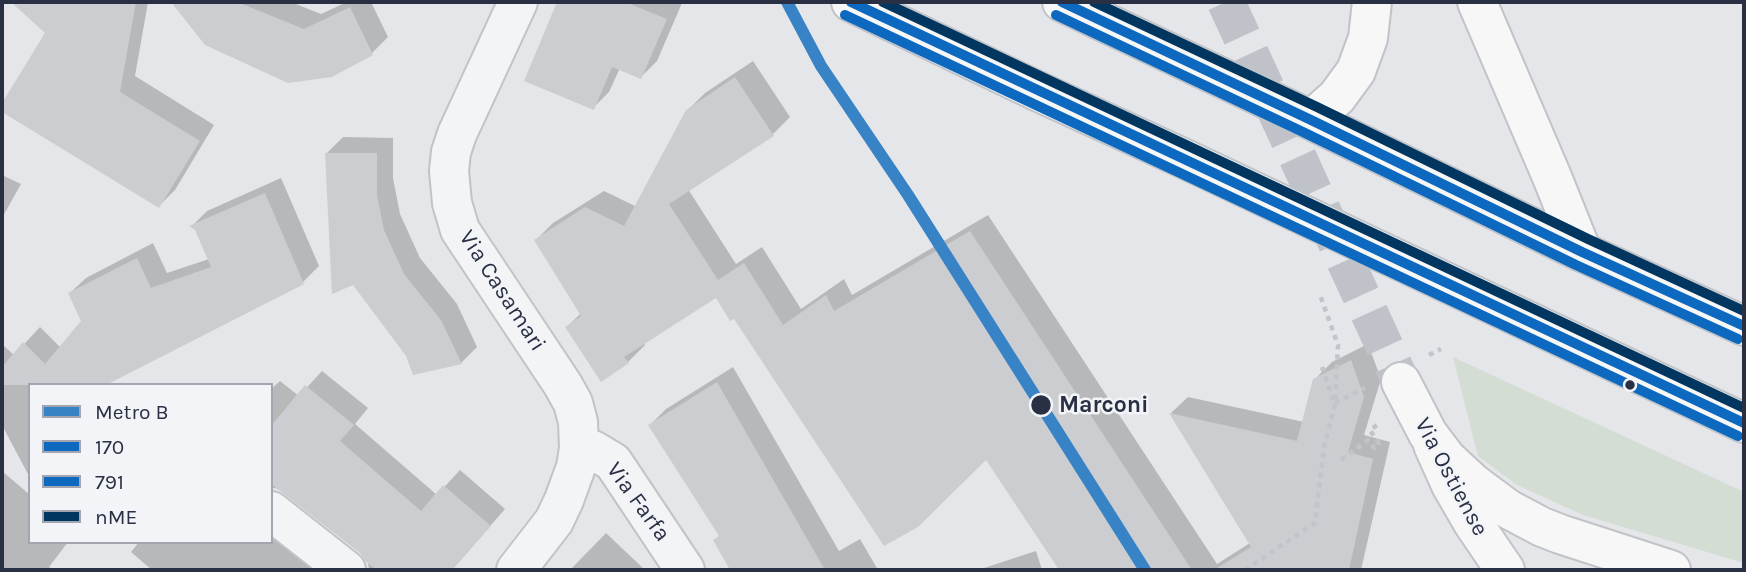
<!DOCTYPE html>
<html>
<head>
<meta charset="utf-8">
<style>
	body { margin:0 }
	#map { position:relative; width:1746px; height:572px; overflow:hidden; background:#e4e6e9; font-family:Karla,sans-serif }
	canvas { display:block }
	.frame { position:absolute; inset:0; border:4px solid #293044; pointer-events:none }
	.legend { position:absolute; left:28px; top:383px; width:245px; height:161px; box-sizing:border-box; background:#f2f4f8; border:2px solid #a2a6b0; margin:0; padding:9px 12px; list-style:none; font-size:21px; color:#293044 }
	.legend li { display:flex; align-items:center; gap:14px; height:35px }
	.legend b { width:35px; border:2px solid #a2a6b0 }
</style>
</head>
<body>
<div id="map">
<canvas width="1746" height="572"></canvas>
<div class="frame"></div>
<ul class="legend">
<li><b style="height:9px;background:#3783c6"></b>Metro B</li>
<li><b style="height:9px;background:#0c69bf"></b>170</li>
<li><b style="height:9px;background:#0c69bf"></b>791</li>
<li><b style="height:9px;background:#00365f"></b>nME</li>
</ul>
</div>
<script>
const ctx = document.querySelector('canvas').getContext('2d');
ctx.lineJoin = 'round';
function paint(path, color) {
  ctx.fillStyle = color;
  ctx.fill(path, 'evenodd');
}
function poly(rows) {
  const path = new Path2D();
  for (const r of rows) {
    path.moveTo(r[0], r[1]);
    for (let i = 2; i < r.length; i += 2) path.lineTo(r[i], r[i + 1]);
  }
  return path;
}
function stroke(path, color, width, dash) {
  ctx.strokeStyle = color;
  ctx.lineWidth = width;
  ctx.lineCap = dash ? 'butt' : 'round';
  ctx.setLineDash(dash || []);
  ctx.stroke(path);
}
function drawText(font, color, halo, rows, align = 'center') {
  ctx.font = font + ' Karla,sans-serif';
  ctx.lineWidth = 5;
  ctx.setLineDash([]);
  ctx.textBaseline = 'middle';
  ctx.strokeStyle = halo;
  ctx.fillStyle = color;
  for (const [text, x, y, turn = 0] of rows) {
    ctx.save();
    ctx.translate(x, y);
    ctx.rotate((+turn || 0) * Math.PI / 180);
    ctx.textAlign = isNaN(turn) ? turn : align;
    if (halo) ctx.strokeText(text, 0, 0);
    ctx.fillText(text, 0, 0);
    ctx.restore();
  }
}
const green = poly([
	[1453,357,1744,492,1744,563,1583,515,1517,485,1478,456]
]);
const shadow = poly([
	[14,2,148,2,135,76,214,125,175,190,159,206,2,110,2,107,47,32],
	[173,2,291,2,321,14,347,2,371,2,388,37,372,53,332,76,206,43],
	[559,2,678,2,682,3,657,61,641,77,620,68,609,92,593,108,527,80],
	[753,61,790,117,772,135,688,189,736,264,762,247,801,309,844,279,852,295,988,215,1217,564,1250,543,1171,413,1188,397,1304,422,1314,380,1332,362,1368,344,1381,379,1364,435,1390,442,1361,570,1061,570,1009,483,986,457,734,316,716,296,644,342,645,345,628,362,567,327,581,313,536,240,553,223,604,191,637,207,687,111,705,93],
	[343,137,393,138,393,178,400,214,420,258,457,304,477,347,461,363,414,373,327,153],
	[2,175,21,184,2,218],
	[281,178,319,266,303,282,109,381,113,385,30,385,30,478,2,425,2,346,3,345,14,355,40,327,61,348,83,322,70,293,86,278,153,243,167,273,209,259,197,229,192,226,207,211],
	[733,367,839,551,860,539,878,570,745,570,739,559,715,540,720,535,650,425,666,409],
	[322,371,368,408,355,424,437,495,460,470,505,509,452,570,369,570,368,562,361,552,285,492,275,488,271,488,271,389,280,381,299,396],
	[2,471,30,495,30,542,68,542,49,567,54,570,2,570],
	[271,510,347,570,152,570,131,552,139,542,271,542],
	[606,533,645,570,570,570],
	[1036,551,1042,570,978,570]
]);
const building = poly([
	[11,2,136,2,120,92,200,141,159,208,2,112,2,103,45,33],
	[171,2,237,2,304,29,350,7,373,55,332,77,288,83,205,45],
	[557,2,625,2,667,19,641,79,612,67,594,110,524,81],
	[735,77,774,136,669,204,718,280,744,263,783,325,826,295,834,311,970,231,1192,570,1059,570,986,460,918,527,884,546,734,319,730,321,716,298,624,357,629,363,601,382,565,327,581,316,534,240,585,207,624,226,686,110],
	[325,153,377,153,377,195,384,230,404,274,441,320,462,364,413,375,406,356,353,285,332,294],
	[265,193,304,284,106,385,2,385,2,367,23,342,45,364,81,321,68,293,137,258,151,288,211,267,195,230,189,226],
	[1351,360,1364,397,1348,452,1373,459,1349,570,1214,570,1251,547,1169,413,1297,441,1313,379],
	[717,382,825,570,730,570,713,540,719,536,648,425],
	[305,385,354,425,340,441,421,511,443,485,491,526,452,570,377,570,366,562,360,553,271,484,271,426]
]);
const primaryTunnel = poly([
	[1226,2,1401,382]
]);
const path = poly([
	[1429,355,1441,349],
	[1322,367,1333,400],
	[1335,403,1365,388],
	[1341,460,1368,440,1374,448,1379,444,1370,430,1380,423],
	[1245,570,1315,523,1324,447,1335,404,1338,345,1320,295]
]);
const street = poly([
	[579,448,593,450,613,462,685,570],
	[271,511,346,570],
	[516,570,554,521,564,500,576,467,579,448,578,422,573,403,563,385,460,230,452,203,449,171,451,152,457,134,518,2]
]);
const secondary = poly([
	[1433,445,1451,485,1473,523,1505,570]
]);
const primary = poly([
	[851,2,1037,91,1185,159,1744,423],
	[1062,2,1311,120,1582,252,1744,326],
	[1477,2,1552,177,1582,252],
	[1311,120,1337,97,1356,71,1368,38,1372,2],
	[1401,382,1428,434,1447,459,1473,483,1508,509,1542,527,1560,534,1671,570]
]);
const bus1 = poly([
	[851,2,1744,423],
	[1062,2,1311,120,1582,252,1744,326]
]);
const bus2 = poly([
	[845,15,1738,436],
	[1056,15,1305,133,1576,265,1738,339]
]);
const bus3 = poly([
	[883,2,1744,408],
	[1094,2,1317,107,1588,239,1744,311]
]);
const metro1 = poly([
	[787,2,821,66,908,195,1145,570]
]);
const markers = [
	[1630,385,6,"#293044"],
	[1041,405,11,"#293044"]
];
const streetNames = [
	["Via Casamari",502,291,57],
	["Via Ostiense",1451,477,62],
	["Via Farfa",638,502,54]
];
const stopNames = [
	["Marconi",1059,405]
];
paint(green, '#d3ddd4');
paint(shadow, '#0003');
paint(building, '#cbcdd1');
stroke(primaryTunnel, '#bfc2c8', 38, [38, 19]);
stroke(street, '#c1c3c7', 42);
stroke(secondary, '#c1c3c7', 42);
stroke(primary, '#c0c3c7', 42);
stroke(path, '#c3c4c9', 4.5, [5, 5]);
stroke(street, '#f3f4f6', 38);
stroke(secondary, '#f7f7f7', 38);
stroke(primary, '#f7f7f7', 38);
stroke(bus1, '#0c69bf', 10);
stroke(bus2, '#0c69bf', 10);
stroke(bus3, '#00365f', 10);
stroke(metro1, '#3783c6', 12);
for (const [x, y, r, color] of markers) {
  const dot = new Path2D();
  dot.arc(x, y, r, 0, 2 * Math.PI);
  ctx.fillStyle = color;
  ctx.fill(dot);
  stroke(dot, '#f2f4f8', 2.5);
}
drawText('23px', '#293044', '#f2f4f8', streetNames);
drawText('bold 23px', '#293044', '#f2f4f8', stopNames, 'left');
</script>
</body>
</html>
